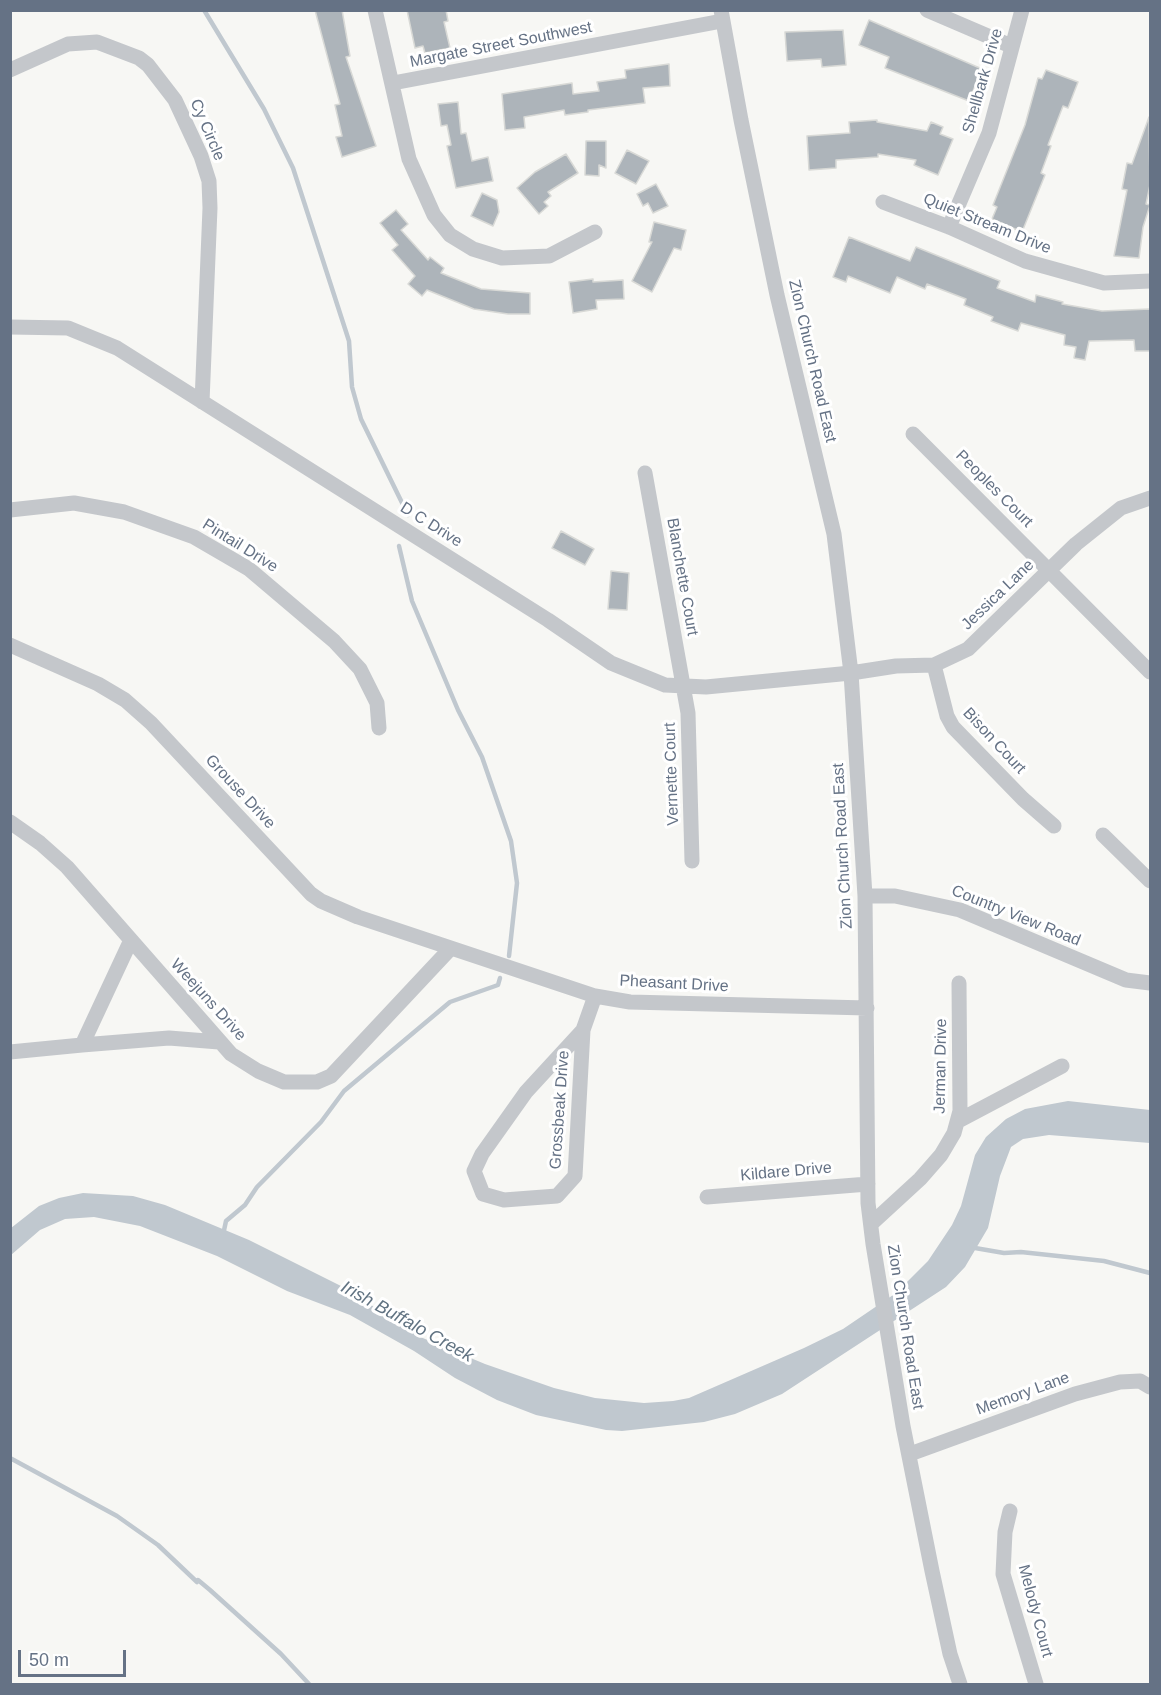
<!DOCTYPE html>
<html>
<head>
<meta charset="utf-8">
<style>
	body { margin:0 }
	#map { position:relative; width:1161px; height:1695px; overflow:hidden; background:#f7f7f4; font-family:Arial,sans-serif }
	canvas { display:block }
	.frame { position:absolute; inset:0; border:12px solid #657285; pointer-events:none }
	.scale { position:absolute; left:18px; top:1650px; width:108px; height:27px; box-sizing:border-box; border:3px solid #657285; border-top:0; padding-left:8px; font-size:18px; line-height:21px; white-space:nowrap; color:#657285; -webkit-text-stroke:4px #fff; paint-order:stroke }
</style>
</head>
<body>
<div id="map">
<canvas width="1161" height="1695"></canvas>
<div class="frame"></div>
<div class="scale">50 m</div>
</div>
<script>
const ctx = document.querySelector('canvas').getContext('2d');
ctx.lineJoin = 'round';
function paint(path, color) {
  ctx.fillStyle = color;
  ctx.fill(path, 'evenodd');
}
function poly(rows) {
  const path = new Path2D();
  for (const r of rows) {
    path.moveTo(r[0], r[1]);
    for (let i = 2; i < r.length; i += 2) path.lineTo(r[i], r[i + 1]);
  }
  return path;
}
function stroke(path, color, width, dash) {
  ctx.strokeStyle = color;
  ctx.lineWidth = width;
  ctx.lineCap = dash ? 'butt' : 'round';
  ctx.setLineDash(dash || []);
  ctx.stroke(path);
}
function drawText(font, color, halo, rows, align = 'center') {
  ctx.font = font + ' Arial,sans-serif';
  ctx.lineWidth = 6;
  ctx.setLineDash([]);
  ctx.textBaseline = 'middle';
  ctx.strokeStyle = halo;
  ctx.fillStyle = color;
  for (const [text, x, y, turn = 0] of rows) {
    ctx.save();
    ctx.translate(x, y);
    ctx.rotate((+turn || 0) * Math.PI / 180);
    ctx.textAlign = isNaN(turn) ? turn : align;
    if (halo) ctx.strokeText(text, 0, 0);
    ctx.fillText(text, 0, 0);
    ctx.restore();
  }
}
const water = poly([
	[1068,1101,1150,1110,1150,1143,1049,1135,1023,1139,1011,1147,1000,1176,988,1228,965,1267,946,1287,782,1394,735,1414,704,1422,622,1431,606,1430,536,1415,497,1400,455,1378,414,1351,350,1315,287,1291,217,1256,140,1226,94,1217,65,1219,40,1230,11,1255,11,1228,39,1206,59,1198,83,1193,133,1196,165,1205,249,1240,347,1289,418,1336,485,1364,554,1388,595,1398,644,1403,673,1401,689,1398,804,1348,843,1329,896,1293,928,1261,952,1225,961,1206,975,1155,986,1137,1006,1119,1025,1109]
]);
const stream = poly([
	[204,10,264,109,293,168,349,341,352,387,361,419,408,515],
	[399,546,412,601,458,710,482,757,511,841,517,883,509,956],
	[223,1235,226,1221,245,1205,257,1187,321,1122,344,1091,450,1002,498,985,500,978],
	[971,1244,975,1248,1004,1253,1021,1252,1104,1261,1150,1273],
	[10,1458,117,1516,158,1545,197,1582,198,1580,210,1590,281,1654,309,1684]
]);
const building = poly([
	[315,10,342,10,350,56,346,57,376,146,342,157,336,137,342,136,335,105,340,104,315,10],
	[407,10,446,10,448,21,444,22,450,48,425,53,423,46,415,48,407,10],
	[869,20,982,69,969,101,885,68,889,57,859,45,869,20],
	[843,30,846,65,822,67,821,59,787,61,785,32,843,30],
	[669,64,670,86,643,88,645,103,588,110,588,112,565,115,564,110,524,117,525,128,505,130,502,94,572,83,573,94,599,91,597,82,626,78,625,70,669,64],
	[1046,70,1078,82,1068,108,1063,106,1048,145,1051,146,1041,173,1045,175,1022,232,992,219,997,207,993,205,1025,125,1038,78,1042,79,1046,70],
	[458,102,461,134,466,133,472,161,488,157,493,181,456,188,447,146,451,145,447,125,441,126,438,104,458,102],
	[1149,117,1150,185,1146,204,1150,205,1143,227,1139,258,1114,256,1127,190,1122,189,1127,163,1132,164,1149,117],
	[877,120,877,122,927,131,931,122,943,127,940,134,953,139,938,175,914,165,916,160,878,154,878,157,836,160,836,168,809,170,807,136,850,133,849,122,877,120],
	[586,141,606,141,606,168,599,165,599,176,585,175,586,141],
	[627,150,649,161,636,184,615,173,627,150],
	[566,154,578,173,548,192,551,196,544,202,548,206,539,214,517,188,535,172,566,154],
	[656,184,668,206,653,213,648,203,643,206,637,194,656,184],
	[482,193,497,200,499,212,493,226,471,216,482,193],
	[396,210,408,224,401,230,428,260,430,257,444,268,441,273,481,289,530,293,530,314,508,314,474,309,427,290,422,296,408,284,415,276,392,250,398,245,380,223,396,210],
	[654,222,686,230,681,250,674,248,652,292,632,281,652,242,649,242,654,222],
	[849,237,910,261,916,247,1000,281,997,288,1035,302,1036,295,1063,302,1062,304,1102,311,1150,309,1150,351,1135,351,1134,340,1089,341,1085,360,1074,358,1076,347,1064,345,1065,335,1021,323,1018,331,991,321,993,317,964,305,966,299,927,284,925,289,897,277,890,293,848,276,846,282,833,277,849,237],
	[593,279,593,282,623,280,624,299,596,300,597,309,573,313,569,282,593,279],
	[561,531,594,549,585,565,552,548,561,531],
	[611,571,629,573,627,610,608,609,611,571]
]);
const minor = poly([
	[375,10,409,159,434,215,450,235,473,249,502,258,549,256,595,232],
	[721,10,741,120,777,295,834,534,851,673,865,896,868,1203,873,1244,903,1426,932,1571,950,1654,960,1684],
	[927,10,1011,46],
	[10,70,68,44,97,42,139,58,148,65,175,100,201,156,209,181,210,208,202,402],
	[393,83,722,21],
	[883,202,949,227,1025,261,1104,283,1150,281],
	[949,227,989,133,1022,10],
	[10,327,68,328,117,348,548,620,611,663,665,685,706,687,851,673,896,666,934,665,968,649,1076,544,1121,508,1150,498],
	[913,434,1150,672],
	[645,473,688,713,692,861],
	[10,510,74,503,124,512,194,537,249,569,334,641,360,669,377,703,379,728],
	[10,645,98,684,125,700,151,723,311,894,321,901,358,917,595,996,630,1002,867,1008],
	[934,665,947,716,953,727,1023,799,1054,826],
	[10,822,40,843,67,867,231,1054,258,1071,284,1082,317,1082,331,1076,450,949],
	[1103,835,1150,881],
	[865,896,895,896,960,910,1126,980,1150,983],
	[583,1030,526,1092,482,1154,474,1171,483,1194,504,1200,557,1196,575,1176,583,1030,595,996],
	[82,1045,169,1038,219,1042],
	[10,1052,82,1045,131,940],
	[958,1121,1062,1066],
	[707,1197,868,1184],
	[871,1224,920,1179,941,1155,954,1133,960,1111,959,983],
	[910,1454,1075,1394,1120,1382,1140,1381,1150,1387],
	[1010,1511,1005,1532,1003,1574,1036,1684]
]);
const streetNames = [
	["Margate Street Southwest",501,45,-11],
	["Shellbark Drive",983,81,-74],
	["Cy Circle",207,130,67],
	["Quiet Stream Drive",987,224,22],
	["Zion Church Road East",812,361,77],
	["Peoples Court",994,489,45],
	["D C Drive",431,525,32],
	["Pintail Drive",240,546,32],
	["Blanchette Court",682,577,80],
	["Jessica Lane",998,595,-44],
	["Bison Court",994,741,47],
	["Vernette Court",672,774,-92],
	["Grouse Drive",240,792,47],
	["Zion Church Road East",843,846,-93],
	["Country View Road",1016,916,22],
	["Pheasant Drive",674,984,3],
	["Weejuns Drive",208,1000,48],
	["Jerman Drive",941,1066,-89],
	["Grossbeak Drive",560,1110,-86],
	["Kildare Drive",786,1172,-5],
	["Zion Church Road East",905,1327,81],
	["Memory Lane",1023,1394,-20],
	["Melody Court",1035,1611,75]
];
const waterNames = [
	["Irish Buffalo Creek",407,1322,29]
];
paint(water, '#c0c8cf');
stroke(stream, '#c0c8cf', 4.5);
paint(building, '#adb4ba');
stroke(building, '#d8d9d6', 1.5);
stroke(minor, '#c4c7cb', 15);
drawText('16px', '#657285', '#fff', streetNames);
drawText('italic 18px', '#617382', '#fff', waterNames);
</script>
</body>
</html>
